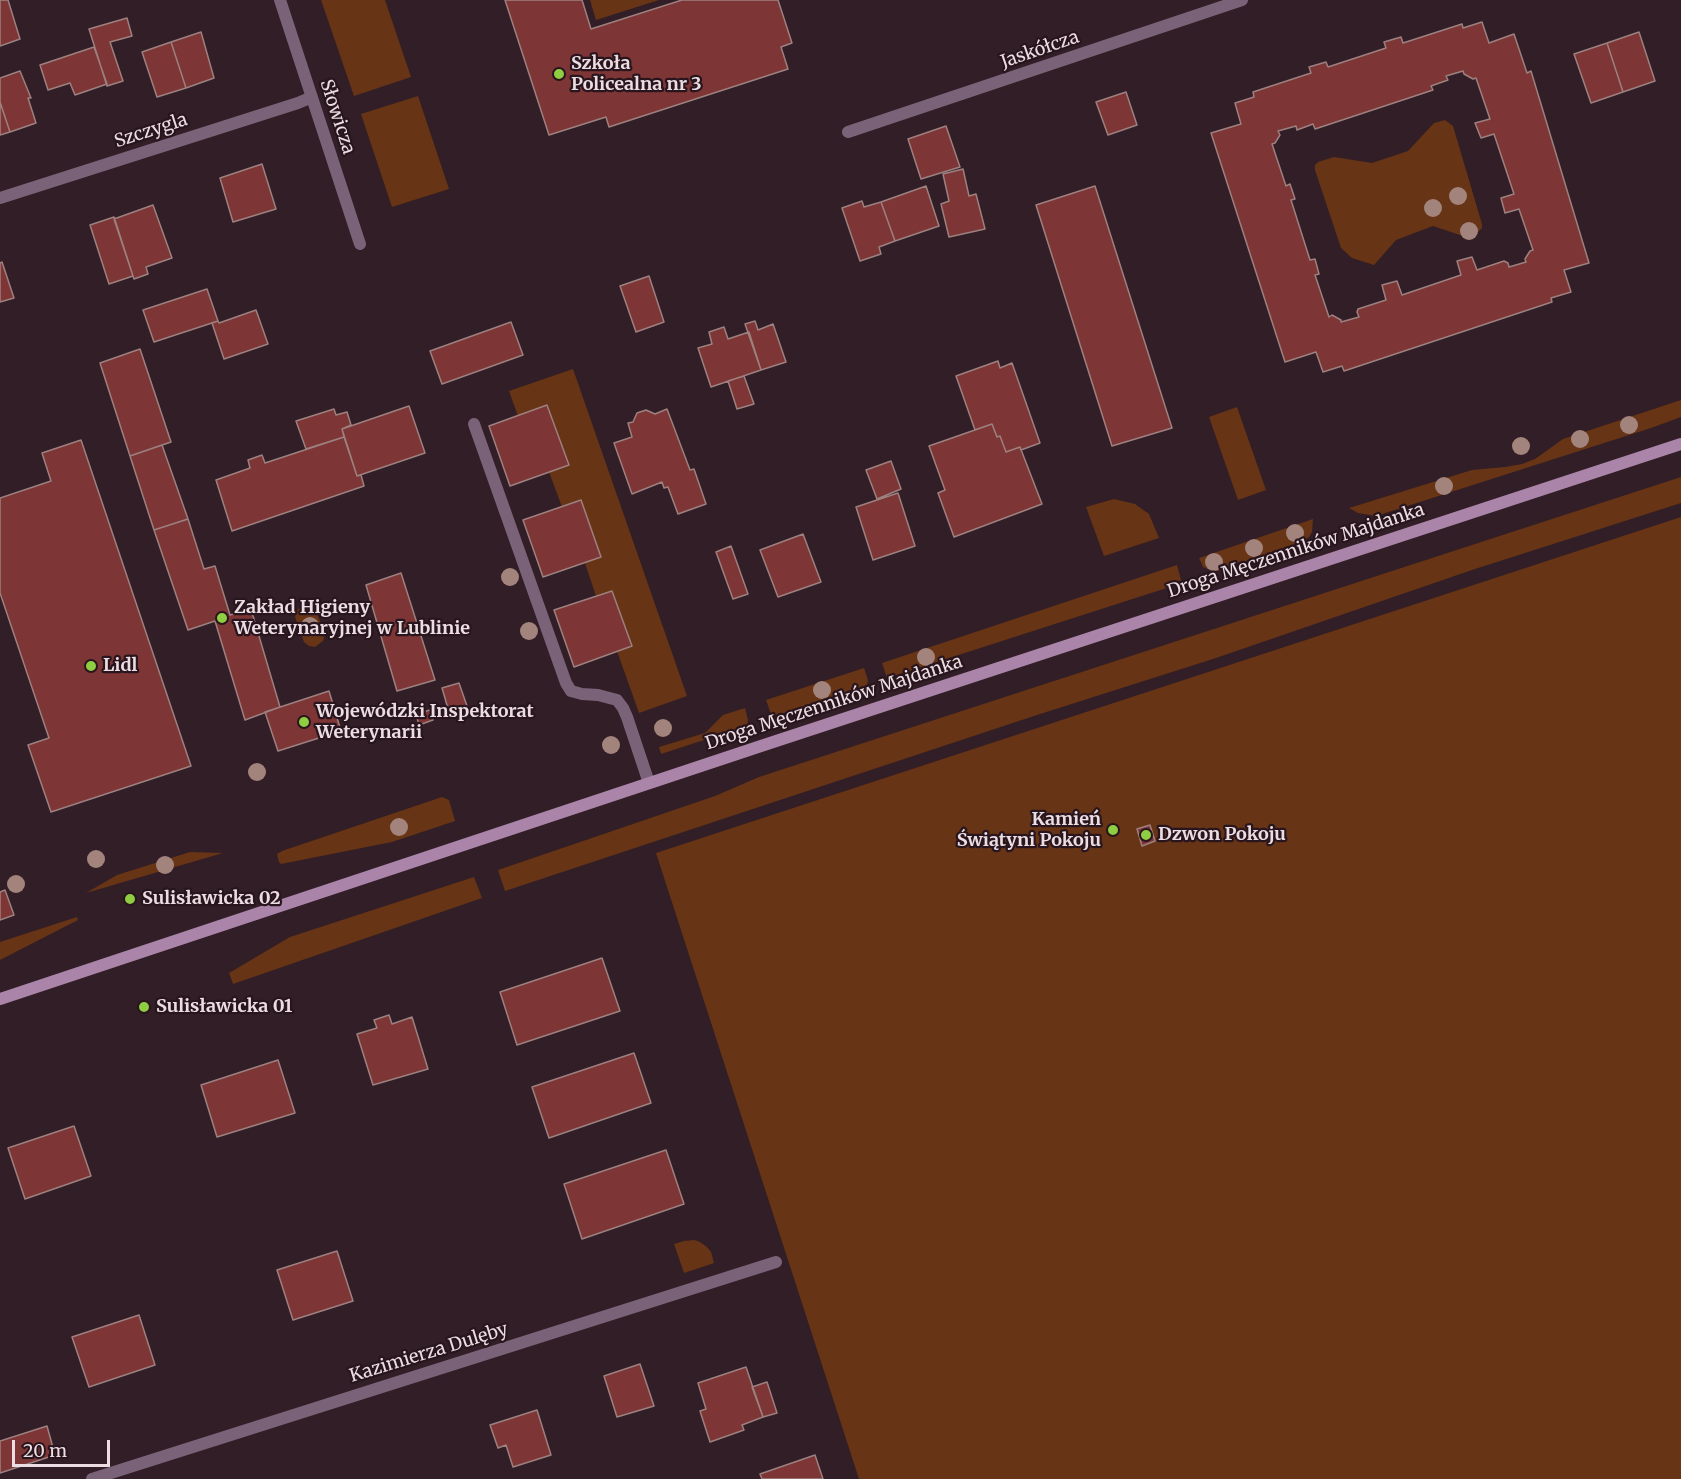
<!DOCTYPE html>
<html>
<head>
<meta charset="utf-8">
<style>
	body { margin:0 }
	#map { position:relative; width:1681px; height:1479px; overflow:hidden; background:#321e26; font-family:Merriweather,serif }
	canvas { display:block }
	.scale { position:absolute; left:12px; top:1440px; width:98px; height:27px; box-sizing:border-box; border:3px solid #ebdde2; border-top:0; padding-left:8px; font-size:18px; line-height:21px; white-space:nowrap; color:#ebdde2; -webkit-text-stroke:4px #28151d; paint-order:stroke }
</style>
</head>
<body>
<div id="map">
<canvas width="1681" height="1479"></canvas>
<div class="scale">20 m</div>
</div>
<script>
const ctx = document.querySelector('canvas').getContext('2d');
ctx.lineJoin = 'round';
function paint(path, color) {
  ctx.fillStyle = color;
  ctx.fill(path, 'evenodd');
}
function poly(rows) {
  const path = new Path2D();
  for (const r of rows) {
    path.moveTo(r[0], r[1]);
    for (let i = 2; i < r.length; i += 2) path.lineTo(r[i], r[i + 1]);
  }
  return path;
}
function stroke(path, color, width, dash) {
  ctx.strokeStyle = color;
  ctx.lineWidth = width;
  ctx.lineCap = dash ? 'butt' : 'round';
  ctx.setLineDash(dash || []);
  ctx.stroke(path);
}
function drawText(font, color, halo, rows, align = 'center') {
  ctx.font = font + ' Merriweather,serif';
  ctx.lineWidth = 4.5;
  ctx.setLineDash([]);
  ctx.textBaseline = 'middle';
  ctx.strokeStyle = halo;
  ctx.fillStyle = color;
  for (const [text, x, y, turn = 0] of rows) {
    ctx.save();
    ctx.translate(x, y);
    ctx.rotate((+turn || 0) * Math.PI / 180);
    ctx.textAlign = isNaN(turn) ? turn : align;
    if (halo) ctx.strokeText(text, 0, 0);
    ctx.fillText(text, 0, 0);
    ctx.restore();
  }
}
const green = poly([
	[321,0,385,0,411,77,354,96],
	[590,0,659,0,596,20],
	[418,96,449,189,392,207,361,114],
	[1445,120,1453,126,1482,224,1482,228,1475,235,1463,236,1433,226,1396,240,1374,265,1352,258,1341,248,1315,170,1315,165,1318,162,1334,157,1372,163,1408,151,1434,123],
	[573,369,687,696,639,713,617,651,632,645,612,591,596,596,585,563,601,557,581,500,562,507,549,472,569,465,548,406,518,416,509,391],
	[1681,400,1681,417,1651,428,1376,516,1358,513,1349,508,1472,470,1505,467,1522,464,1535,459,1563,439],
	[1237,407,1266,490,1238,500,1209,417],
	[1681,477,1681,503,1472,570,1216,658,1037,715,505,891,498,870,715,796,759,777],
	[1114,499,1135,504,1149,514,1159,538,1104,556,1086,507],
	[1681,517,1681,1479,859,1479,656,853],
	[1313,519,1312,532,1309,537,1304,541,1217,571,1210,570,1203,567,1199,558],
	[1177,565,1181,580,1176,585,887,678,882,663],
	[303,605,312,606,316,611,325,634,323,641,315,647,309,646,304,642,295,617,297,610],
	[864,668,868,680,867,685,772,717,766,700],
	[745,708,748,720,747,726,661,754,659,747,705,733,723,715],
	[442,797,449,800,455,821,392,842,281,864,279,862,277,854,282,851],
	[190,852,223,853,86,893,117,875],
	[474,877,482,898,233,984,229,973,290,937],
	[77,917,78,920,0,960,0,942],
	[694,1240,700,1242,707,1247,711,1252,714,1263,684,1273,674,1244,684,1241]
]);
const building = poly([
	[0,0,8,0,20,39,0,46,0,0],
	[505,0,582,0,591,29,682,0,778,0,792,43,781,47,788,69,609,127,606,117,549,135,505,0],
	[127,18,132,36,110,42,123,81,107,86,89,29,127,18],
	[1482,22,1489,43,1514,34,1527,73,1531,71,1589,263,1564,270,1571,292,1551,298,1552,302,1344,371,1342,366,1323,372,1316,352,1285,362,1211,133,1241,124,1235,103,1254,97,1253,92,1311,73,1309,67,1326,62,1328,67,1386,48,1384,42,1401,37,1403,43,1462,24,1463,28,1482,22],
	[1463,71,1464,74,1473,79,1476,78,1490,119,1475,123,1481,138,1494,134,1514,194,1501,198,1505,213,1519,209,1533,250,1530,251,1525,259,1526,262,1509,267,1508,263,1504,261,1477,270,1472,257,1457,261,1461,275,1402,295,1397,281,1382,285,1386,300,1358,309,1357,312,1359,317,1341,322,1341,320,1332,315,1329,317,1315,275,1319,274,1315,259,1310,260,1291,200,1295,199,1290,184,1286,186,1272,144,1275,143,1280,135,1278,131,1296,126,1297,130,1313,124,1315,129,1433,90,1431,86,1448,80,1446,76,1463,71],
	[201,32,214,78,186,88,171,42,201,32],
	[1639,32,1655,81,1623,92,1607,43,1639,32],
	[171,42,186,88,157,97,142,52,171,42],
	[1607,43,1623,92,1591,103,1574,54,1607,43],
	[94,47,107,84,75,95,70,83,48,90,40,65,94,47],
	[20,71,31,98,28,98,36,123,10,132,0,102,0,78,20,71],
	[1126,92,1137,125,1108,135,1096,102,1126,92],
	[0,102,10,132,0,135,0,102],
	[946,126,960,167,921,179,908,139,946,126],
	[262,164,276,209,233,222,220,178,262,164],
	[963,169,969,196,976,194,985,229,949,237,941,204,949,201,943,174,963,169],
	[926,186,939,226,895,241,881,202,926,186],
	[1095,186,1172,428,1112,446,1036,205,1095,186],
	[862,201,864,207,881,202,895,241,879,247,881,254,860,261,842,208,862,201],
	[153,205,172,258,146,267,148,274,134,279,114,219,153,205],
	[114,217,133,276,109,284,90,225,114,217],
	[2,262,14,298,0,302,0,263,2,262],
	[649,276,664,322,636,332,620,286,649,276],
	[207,289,218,321,154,342,143,310,207,289],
	[256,310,268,344,224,359,212,323,218,321,219,323,256,310],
	[755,321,758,330,773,324,786,362,761,370,745,324,755,321],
	[511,322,523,355,442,384,430,351,511,322],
	[724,327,728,339,749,332,761,370,711,387,698,348,712,344,709,332,724,327],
	[140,349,171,442,130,456,100,363,140,349],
	[998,361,1000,368,1012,363,1040,443,1021,450,1020,447,1006,452,1000,436,997,437,992,424,975,430,956,376,998,361],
	[744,376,754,404,737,409,728,381,744,376],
	[547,405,569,465,510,486,489,426,547,405],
	[409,406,425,453,357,476,342,429,409,406],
	[334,409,336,415,347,412,351,425,342,429,344,437,306,449,296,421,334,409],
	[667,409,690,470,694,469,706,504,678,514,668,487,664,488,662,482,632,494,614,443,632,437,628,423,633,422,637,413,646,410,655,414,667,409],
	[992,424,997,437,1000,436,1006,452,1020,447,1042,504,954,537,938,493,945,490,929,446,992,424],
	[344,437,357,476,361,475,364,486,232,531,216,480,250,468,248,460,262,455,265,463,344,437],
	[81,440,191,766,51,812,28,745,49,738,0,593,0,498,51,481,42,453,81,440],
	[162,445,188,519,154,530,130,456,162,445],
	[891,461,901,489,877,499,866,470,891,461],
	[898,493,915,546,873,560,856,507,898,493],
	[581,500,601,557,543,577,523,520,581,500],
	[188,519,204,569,215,566,230,615,251,609,280,707,245,720,215,621,188,630,154,530,188,519],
	[803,534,821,582,778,597,760,550,803,534],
	[731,546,748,594,733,599,716,552,731,546],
	[401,573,435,680,397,691,366,585,401,573],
	[612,591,632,646,574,667,554,610,612,591],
	[459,683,467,706,449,712,442,688,459,683],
	[329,691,341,731,278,751,265,712,329,691],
	[430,710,433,720,419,725,416,714,430,710],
	[1150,825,1155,841,1142,846,1137,829,1150,825],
	[5,890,14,915,0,920,0,892,5,890],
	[602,958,620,1011,517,1045,500,992,602,958],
	[389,1015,392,1024,412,1017,428,1069,373,1085,357,1034,377,1028,374,1020,389,1015],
	[634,1053,651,1103,549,1138,532,1087,634,1053],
	[278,1060,295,1113,217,1137,201,1085,278,1060],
	[74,1126,91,1176,25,1199,8,1148,74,1126],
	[666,1150,684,1204,582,1239,564,1184,666,1150],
	[337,1251,353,1301,293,1320,277,1270,337,1251],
	[139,1315,155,1365,89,1387,72,1337,139,1315],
	[640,1364,654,1406,617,1417,604,1376,640,1364],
	[746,1367,763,1417,742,1425,744,1430,710,1442,700,1411,706,1409,698,1383,746,1367],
	[767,1382,777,1413,763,1417,752,1387,767,1382],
	[537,1410,551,1455,513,1467,506,1445,498,1448,490,1425,537,1410],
	[47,1426,55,1455,0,1473,0,1441,47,1426],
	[815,1455,823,1479,762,1479,760,1474,815,1455]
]);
const lane = poly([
	[474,424,566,683,571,691,582,694,598,695,617,700,623,708,627,717,649,783]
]);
const street = poly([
	[280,0,360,244],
	[848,132,1242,0],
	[0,198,298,103,312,97],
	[92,1479,776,1262]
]);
const secondary = poly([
	[0,999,764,745,1681,444]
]);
const trees = [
	[1458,196],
	[1433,208],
	[1469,231],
	[1629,425],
	[1580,439],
	[1521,446],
	[1444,486],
	[1295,533],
	[1254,548],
	[1214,562],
	[510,577],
	[310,626],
	[529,631],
	[926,657],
	[822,690],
	[663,728],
	[611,745],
	[257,772],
	[399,827],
	[96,859],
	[165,865],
	[16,884]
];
const markers = [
	[559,74,6,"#8fcd42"],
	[222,618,6,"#8fcd42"],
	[91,666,6,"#8fcd42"],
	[304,722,6,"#8fcd42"],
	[1113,830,6,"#8fcd42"],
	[1146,835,6,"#8fcd42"],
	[130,899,6,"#8fcd42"],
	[144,1007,6,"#8fcd42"]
];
const streetNames = [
	["Jaskółcza",1040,50,-19],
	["Słowicza",337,117,72],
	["Szczygla",151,131,-18],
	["Droga Męczenników Majdanka",1296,551,-18],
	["Droga Męczenników Majdanka",834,703,-18],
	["Kazimierza Dulęby",429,1353,-17]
];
const poiNames = [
	["Szkoła",571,64],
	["Policealna nr 3",571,85],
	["Zakład Higieny",234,608],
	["Weterynaryjnej w Lublinie",234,629],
	["Lidl",103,666],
	["Wojewódzki Inspektorat",316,712],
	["Weterynarii",316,733],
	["Kamień",1101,820,"right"],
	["Świątyni Pokoju",1101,841,"right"],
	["Dzwon Pokoju",1158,835],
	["Sulisławicka 02",142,899],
	["Sulisławicka 01",156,1007]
];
paint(green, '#673415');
paint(building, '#7d3535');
stroke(building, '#9d8180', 1.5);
stroke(lane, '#7a6379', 12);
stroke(street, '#7a6379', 12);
stroke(secondary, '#ab85a9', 12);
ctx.fillStyle = '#a3847c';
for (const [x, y] of trees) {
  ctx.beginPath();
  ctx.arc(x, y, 9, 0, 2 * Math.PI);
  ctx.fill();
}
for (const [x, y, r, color] of markers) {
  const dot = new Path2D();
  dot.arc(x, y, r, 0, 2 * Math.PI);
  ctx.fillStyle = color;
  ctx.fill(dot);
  stroke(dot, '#28151d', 2);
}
drawText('18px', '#ebdde2', '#28151d', streetNames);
drawText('bold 18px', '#ebdde2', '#28151d', poiNames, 'left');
</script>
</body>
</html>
